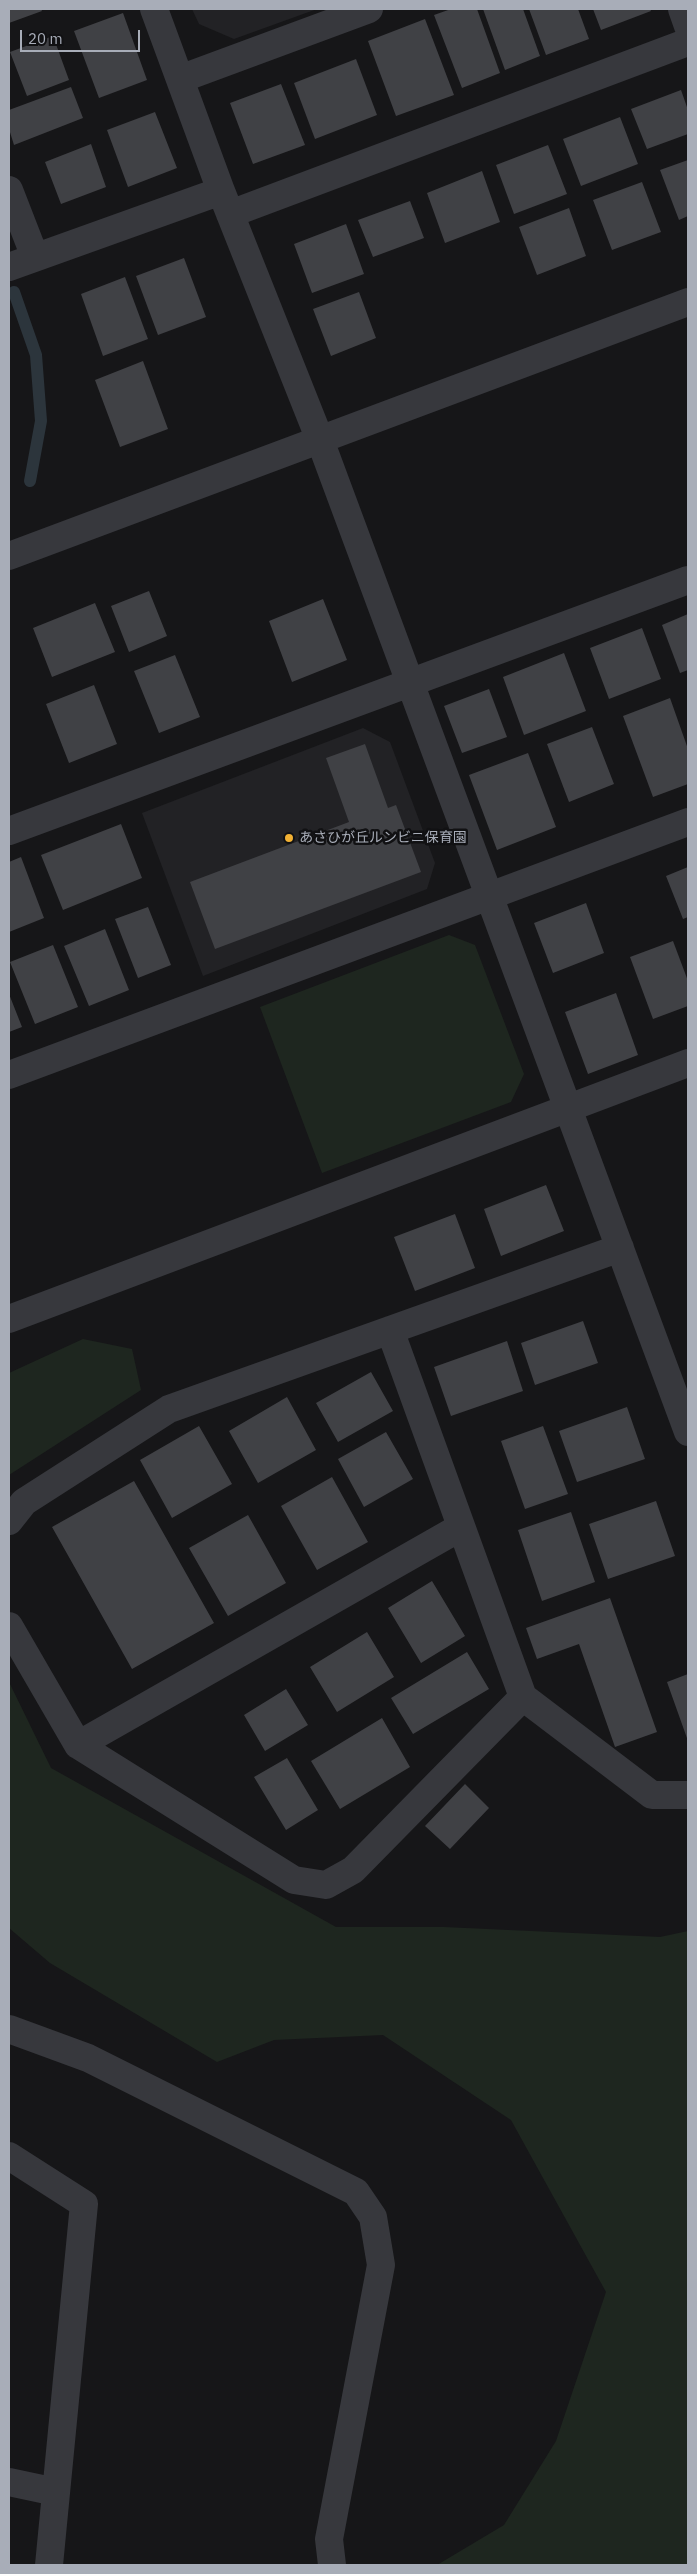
<!DOCTYPE html>
<html>
<head>
<meta charset="utf-8">
<style>
	body { margin:0 }
	#map { position:relative; width:697px; height:2574px; overflow:hidden; background:#161618; font-family:"IBM Plex Sans",sans-serif }
	canvas { display:block }
	.frame { position:absolute; inset:0; border:10px solid #a8adb8; pointer-events:none }
	.scale { position:absolute; left:20px; top:30px; width:120px; height:22px; box-sizing:border-box; border:2px solid #a8adb8; border-top:0; padding-left:6px; font-size:15px; line-height:18px; white-space:nowrap; color:#a8adb8; -webkit-text-stroke:4px #111113; paint-order:stroke }
</style>
</head>
<body>
<div id="map">
<canvas width="697" height="2574"></canvas>
<div class="frame"></div>
<div class="scale">20 m</div>
</div>
<script>
const ctx = document.querySelector('canvas').getContext('2d');
ctx.lineJoin = 'round';
function paint(path, color) {
  ctx.fillStyle = color;
  ctx.fill(path, 'evenodd');
}
function poly(rows) {
  const path = new Path2D();
  for (const r of rows) {
    path.moveTo(r[0], r[1]);
    for (let i = 2; i < r.length; i += 2) path.lineTo(r[i], r[i + 1]);
  }
  return path;
}
function stroke(path, color, width, dash) {
  ctx.strokeStyle = color;
  ctx.lineWidth = width;
  ctx.lineCap = dash ? 'butt' : 'round';
  ctx.setLineDash(dash || []);
  ctx.stroke(path);
}
function drawText(font, color, halo, rows, align = 'center') {
  ctx.font = font + ' "IBM Plex Sans","Noto Sans JP",sans-serif';
  ctx.lineWidth = 5;
  ctx.setLineDash([]);
  ctx.textBaseline = 'middle';
  ctx.strokeStyle = halo;
  ctx.fillStyle = color;
  for (const [text, x, y, turn = 0] of rows) {
    ctx.save();
    ctx.translate(x, y);
    ctx.rotate((+turn || 0) * Math.PI / 180);
    ctx.textAlign = isNaN(turn) ? turn : align;
    if (halo) ctx.strokeText(text, 0, 0);
    ctx.fillText(text, 0, 0);
    ctx.restore();
  }
}
const built = poly([
	[192,9,317,9,234,39,199,24],
	[363,728,390,742,435,863,427,889,203,976,142,813]
]);
const green = poly([
	[449,935,475,945,524,1074,511,1102,322,1173,260,1007],
	[83,1339,132,1349,141,1390,9,1475,9,1373],
	[9,1682,51,1768,336,1927,444,1927,660,1937,688,1931,688,2565,437,2565,504,2525,556,2441,606,2292,511,2120,383,2035,274,2040,217,2062,50,1963,9,1928]
]);
const stream = poly([
	[14,292,36,355,41,421,30,481]
]);
const building = poly([
	[9,9,41,9,42,11,9,23],
	[451,9,477,9,500,73,462,88,434,15],
	[483,9,523,9,540,56,505,70],
	[529,9,578,9,589,39,546,55],
	[593,9,650,9,651,11,601,30],
	[123,13,147,80,99,98,74,31],
	[425,19,454,95,396,116,368,41],
	[53,36,69,80,27,96,10,52],
	[356,59,377,115,315,139,294,83],
	[281,84,305,145,253,164,230,103],
	[71,87,83,118,14,145,9,129,9,110],
	[681,90,688,110,688,134,647,149,631,109],
	[155,112,177,168,128,187,107,130],
	[620,117,638,164,581,186,563,139],
	[91,144,106,187,61,204,45,162],
	[548,145,567,194,514,214,496,165],
	[688,160,688,216,679,220,660,170],
	[482,171,500,222,445,243,427,193],
	[642,182,661,232,612,250,593,200],
	[410,201,424,238,373,257,358,220],
	[569,208,586,256,537,275,519,227],
	[346,224,364,274,312,293,294,244],
	[184,258,206,317,158,335,136,276],
	[125,277,148,339,103,356,81,294],
	[359,292,376,338,331,356,313,309],
	[143,361,168,429,120,447,95,380],
	[149,591,167,636,129,652,111,606],
	[323,599,347,660,292,682,269,621],
	[95,603,115,652,52,677,33,628],
	[688,614,688,670,680,673,662,625],
	[642,628,661,679,609,699,590,648],
	[564,653,586,711,524,735,503,677],
	[175,655,200,717,159,733,134,671],
	[94,685,117,744,69,763,46,704],
	[489,689,507,737,462,753,444,706],
	[670,698,688,749,688,784,653,797,623,716],
	[592,727,614,784,569,802,547,744],
	[365,744,388,808,396,805,421,872,215,949,190,882,349,822,326,758],
	[528,753,556,827,497,850,469,775],
	[121,824,142,878,63,910,41,855],
	[21,857,44,918,9,932,9,862],
	[688,867,688,917,683,919,666,876],
	[586,903,604,953,553,973,534,923],
	[148,907,171,965,138,978,115,919],
	[105,929,129,990,89,1006,64,946],
	[673,941,688,981,688,1006,653,1019,630,957],
	[53,945,78,1007,35,1024,10,962],
	[616,993,638,1055,588,1074,565,1012],
	[9,994,22,1027,9,1032],
	[546,1185,564,1231,501,1256,484,1209],
	[455,1214,475,1268,415,1291,394,1237],
	[583,1321,598,1363,535,1385,521,1343],
	[507,1341,523,1391,451,1416,434,1367],
	[371,1372,393,1411,338,1442,316,1403],
	[287,1397,316,1450,258,1483,229,1431],
	[627,1407,645,1459,577,1482,559,1431],
	[199,1426,232,1484,172,1518,140,1460],
	[543,1426,568,1494,525,1509,501,1441],
	[386,1432,413,1479,364,1507,338,1459],
	[332,1477,368,1542,317,1570,281,1506],
	[134,1481,214,1623,132,1669,52,1527],
	[656,1501,675,1556,608,1579,589,1524],
	[571,1512,595,1582,542,1601,518,1530],
	[248,1515,286,1583,228,1616,189,1548],
	[432,1581,465,1636,421,1663,388,1608],
	[610,1598,657,1732,615,1747,579,1644,537,1659,526,1628],
	[367,1632,394,1677,337,1712,310,1667],
	[467,1652,489,1689,413,1734,391,1698],
	[688,1674,688,1741,667,1682],
	[286,1689,308,1725,265,1751,244,1715],
	[382,1718,410,1767,340,1809,311,1761],
	[287,1758,318,1810,286,1830,254,1777],
	[465,1784,489,1808,450,1849,425,1826]
]);
const minor = poly([
	[154,9,221,191,320,440,688,1432],
	[682,9,688,26],
	[180,79,369,9],
	[9,190,35,257],
	[230,214,688,42],
	[9,267,221,191],
	[9,556,688,302],
	[9,831,688,580],
	[9,1075,688,822],
	[9,1319,688,1063],
	[390,1330,523,1697,652,1795,688,1795],
	[9,1521,24,1502,169,1409,620,1248],
	[9,1626,78,1745,294,1880,326,1885,353,1870,523,1697],
	[78,1745,461,1527],
	[9,2029,88,2058,356,2192,373,2217,381,2265,329,2539,332,2565],
	[9,2156,84,2204,49,2565],
	[9,2482,56,2492]
]);
const markers = [
	[289,838,5,"#f2b134"]
];
const poiNames = [
	["あさひが丘ルンビニ保育園",299,838]
];
paint(built, '#222225');
paint(green, '#1e261f');
stroke(stream, '#2c353c', 12);
paint(building, '#404145');
stroke(minor, '#37383d', 28);
for (const [x, y, r, color] of markers) {
  const dot = new Path2D();
  dot.arc(x, y, r, 0, 2 * Math.PI);
  ctx.fillStyle = color;
  ctx.fill(dot);
  stroke(dot, '#111113', 2);
}
drawText('14px', '#a8adb8', '#111113', poiNames, 'left');
</script>
</body>
</html>
